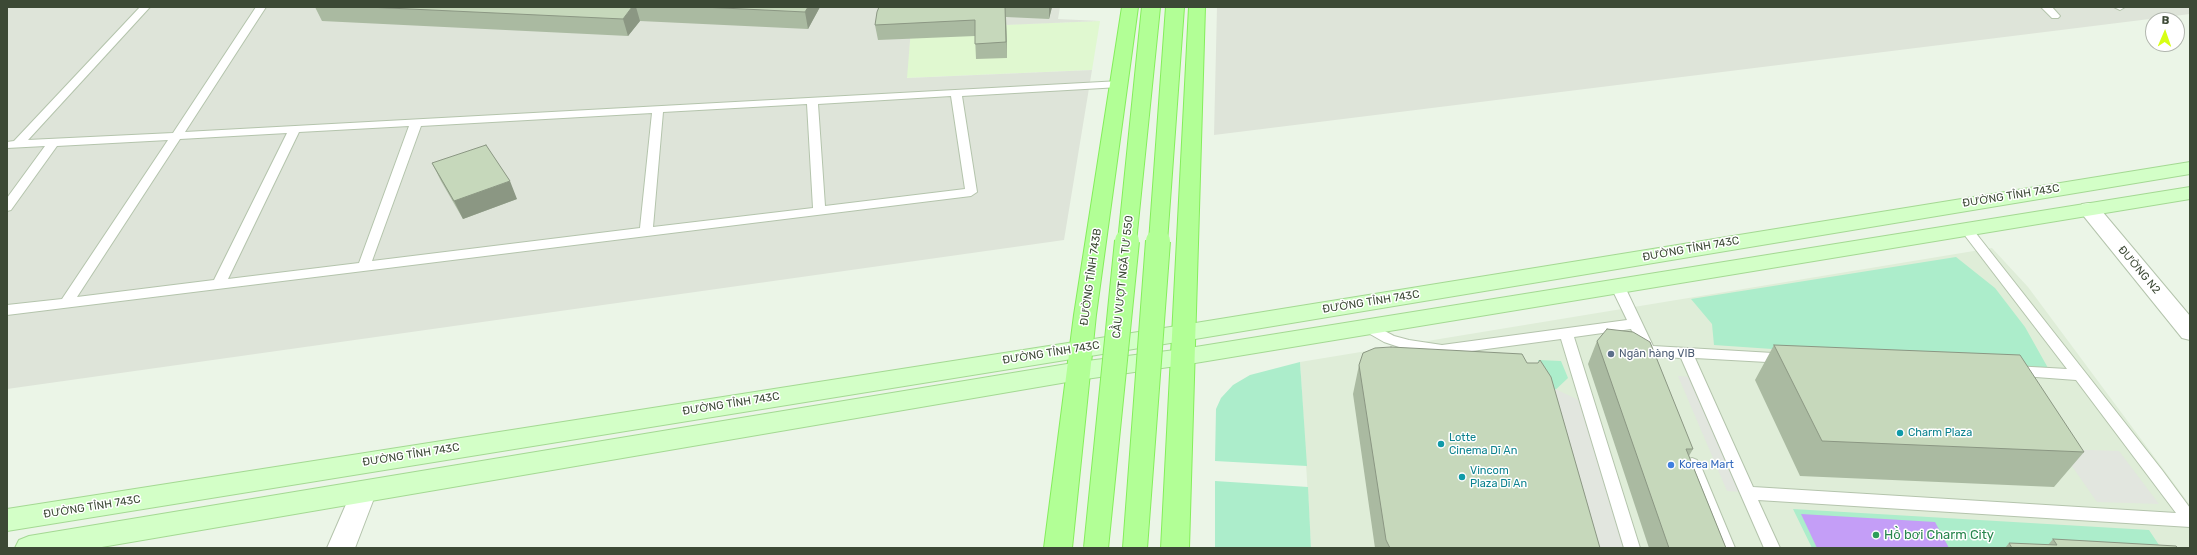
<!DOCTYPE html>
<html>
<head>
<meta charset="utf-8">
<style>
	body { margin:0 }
	#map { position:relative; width:2197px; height:555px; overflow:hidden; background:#ebf5e7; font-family:Rubik,sans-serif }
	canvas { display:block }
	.frame { position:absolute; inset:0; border:8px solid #3c4935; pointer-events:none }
	.north { position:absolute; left:2145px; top:12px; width:40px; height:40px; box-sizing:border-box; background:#fff; border:1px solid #b1b6ae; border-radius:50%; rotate:2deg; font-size:11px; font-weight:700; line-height:16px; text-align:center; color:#3c4935 }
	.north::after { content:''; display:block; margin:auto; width:14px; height:18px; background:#d7ff14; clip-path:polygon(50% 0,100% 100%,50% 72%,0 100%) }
</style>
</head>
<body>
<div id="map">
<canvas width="2197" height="555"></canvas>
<div class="frame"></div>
<div class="north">B</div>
</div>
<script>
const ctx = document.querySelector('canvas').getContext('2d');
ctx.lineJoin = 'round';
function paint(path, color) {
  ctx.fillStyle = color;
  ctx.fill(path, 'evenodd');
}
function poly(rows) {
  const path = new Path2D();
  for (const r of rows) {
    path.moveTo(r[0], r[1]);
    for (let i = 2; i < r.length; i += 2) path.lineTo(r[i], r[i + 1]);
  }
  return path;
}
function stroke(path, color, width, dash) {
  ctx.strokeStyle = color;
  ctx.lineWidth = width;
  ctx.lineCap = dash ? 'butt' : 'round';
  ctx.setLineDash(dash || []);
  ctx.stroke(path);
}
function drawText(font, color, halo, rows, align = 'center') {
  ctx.font = font + ' Rubik,sans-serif';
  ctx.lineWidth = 3;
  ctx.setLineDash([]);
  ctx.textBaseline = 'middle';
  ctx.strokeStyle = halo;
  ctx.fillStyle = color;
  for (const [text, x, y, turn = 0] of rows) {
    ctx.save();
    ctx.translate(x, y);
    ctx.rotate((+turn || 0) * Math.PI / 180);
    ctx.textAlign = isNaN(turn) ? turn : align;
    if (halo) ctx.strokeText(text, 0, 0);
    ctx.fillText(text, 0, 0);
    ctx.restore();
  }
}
const residential = poly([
	[1992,248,2028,287,2190,505,2190,548,1311,548,1300,362]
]);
const commercial = poly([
	[1100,21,1092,70,906,78,911,28]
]);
const industrial = poly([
	[7,7,1060,7,1058,19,1100,21,911,29,907,78,1092,70,1064,240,7,389],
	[1217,7,2190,7,2190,14,1214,135]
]);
const green = poly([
	[1956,257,1995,288,2025,327,2048,368,1714,345,1712,324,1691,299],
	[1538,360,1561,361,1568,378,1550,395],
	[1300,362,1307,466,1215,461,1216,409,1221,398,1233,385,1250,375],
	[1215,481,1308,487,1311,548,1215,548],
	[1793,509,2149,530,2161,548,1812,548]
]);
const parking = poly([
	[1678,376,1691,377,1741,492,1727,491],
	[1555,389,1581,401,1625,548,1593,548,1550,395],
	[2060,449,2119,451,2159,504,2097,502]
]);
const water = poly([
	[1801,514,1935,522,1949,548,1817,548]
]);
const lane = poly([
	[140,7,150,7,28,140,173,133,256,7,266,7,185,132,1120,81,1125,84,1120,87,962,96,977,192,971,196,7,315,7,305,62,299,168,140,57,146,11,210,7,211,7,198,45,146,7,148,7,142,14,141,140,7],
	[951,96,965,189,825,206,818,104,951,96],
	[807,104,813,208,653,227,663,112,807,104],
	[652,113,640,228,372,261,421,126,652,113],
	[409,126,359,263,228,279,299,132,409,126],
	[287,133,214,280,77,297,180,139,287,133],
	[2041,7,2052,7,2060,16,2058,18,2052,18,2041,7],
	[2114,7,2125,7,2120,10,2114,7],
	[1967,226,1971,227,2162,470,2190,508,2190,527,1758,500,1780,548,1764,548,1681,358,1644,356,1631,329,1574,337,1640,548,1624,548,1561,339,1442,355,1408,350,1384,342,1363,330,1361,327,1363,324,1368,322,1394,336,1409,340,1442,345,1627,320,1611,287,1618,283,1625,287,1653,346,1790,354,1792,358,1790,362,1785,363,1695,358,1753,487,2176,513,2076,380,2009,375,2007,371,2009,367,2014,366,2067,369,1963,233,1961,230,1963,227,1967,226],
	[1692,458,1697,460,1700,464,1735,548,1719,548,1684,464,1687,460,1692,458]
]);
const street = poly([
	[2089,203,2096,204,2190,316,2190,340,2182,338,2082,214,2079,209,2082,204,2089,203],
	[363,482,372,486,376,493,355,548,327,548,354,486,363,482]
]);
const secondary = poly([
	[2190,162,2190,174,1183,341,7,531,7,509,1183,325,2190,162],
	[2190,187,2190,199,1183,365,1079,380,96,548,15,548,19,540,29,536,1079,362,1183,349,2190,187]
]);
const primary = poly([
	[1122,7,1138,7,1096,315,1072,548,1044,548,1074,315,1122,7],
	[1189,7,1205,7,1189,548,1161,548,1189,7]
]);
const primaryBridgeFar1 = poly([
	[1127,242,1151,7],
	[1158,242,1175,7]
]);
const primaryBridge = poly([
	[1096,548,1127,241],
	[1135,548,1158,241]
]);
const wall = poly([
	[315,7,820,7,808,29,640,21,628,36,322,21],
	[879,7,1052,7,1049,19,1006,17,1007,58,976,59,975,36,878,40,875,25],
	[432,163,517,199,463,219,441,181],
	[1597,341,1693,449,1689,456,1726,548,1649,548,1588,364],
	[1774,345,2084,452,2054,487,1800,476,1755,380],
	[1359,365,1600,548,1375,548,1353,394],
	[2053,539,2178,548,2005,548,2009,543,2048,545]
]);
const shadedWall = poly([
	[632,7,636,7,640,21,628,36,623,19],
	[808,7,820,7,808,29,805,12],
	[1005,7,1006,17,1007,58,1006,42],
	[1049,7,1052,7,1049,19],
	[510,181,517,199,463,219,454,201]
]);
const building = poly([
	[367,7,632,7,623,19,367,7],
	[702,7,808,7,805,12,702,7],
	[879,7,1005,7,1006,42,975,44,975,20,875,25,877,12,879,7],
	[486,145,510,181,454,201,432,163,486,145],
	[1607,329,1633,332,1650,342,1693,449,1686,449,1726,548,1669,548,1597,341,1607,329],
	[1774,345,2020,355,2084,452,1822,441,1774,345],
	[1391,347,1522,354,1527,363,1538,363,1540,360,1551,377,1600,548,1390,548,1386,540,1359,365,1363,353,1375,348,1391,347],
	[2053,539,2176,546,2178,548,2012,548,2009,543,2057,545,2053,539]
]);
const markers = [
	[1611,354,4,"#5c6f8a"],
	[1900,433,4,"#0f9aa8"],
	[1441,444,4,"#0f9aa8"],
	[1671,465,4,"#3f7fe0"],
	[1462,477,4,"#0f9aa8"],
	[1876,535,4,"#2e9e5b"]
];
const streetNames = [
	["ĐƯỜNG TỈNH 743C",2011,196,-9],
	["ĐƯỜNG TỈNH 743C",1691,249,-10],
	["ĐƯỜNG N2",2139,270,50],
	["ĐƯỜNG TỈNH 743B",1091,277,-82],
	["CẦU VƯỢT NGÃ TƯ 550",1123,277,-84],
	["ĐƯỜNG TỈNH 743C",1371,302,-9],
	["ĐƯỜNG TỈNH 743C",1051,353,-9],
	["ĐƯỜNG TỈNH 743C",731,404,-9],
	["ĐƯỜNG TỈNH 743C",411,455,-9],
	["ĐƯỜNG TỈNH 743C",92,507,-9]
];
const serviceNames = [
	["Ngân hàng VIB",1619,354]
];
const cultureNames = [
	["Charm Plaza",1908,433],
	["Lotte",1449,438],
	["Cinema Dĩ An",1449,451],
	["Vincom",1470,471],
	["Plaza Dĩ An",1470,484]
];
const shopNames = [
	["Korea Mart",1679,465]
];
const nearLeisurenames = [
	["Hồ bơi Charm City",1884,535]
];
paint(residential, '#dfedd8');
paint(commercial, '#e0f8d0');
paint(industrial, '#dee4d9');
paint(green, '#acedcb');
paint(parking, '#e2e6df');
paint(water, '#c49ef7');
stroke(lane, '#b4c4ac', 2);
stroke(street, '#b4c4ac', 2);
stroke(secondary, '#a4d993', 2);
stroke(primary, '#85ee5c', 2);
paint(lane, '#fff');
paint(street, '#fff');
paint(secondary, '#d3ffc7');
paint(primary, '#b2ff96');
stroke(primaryBridgeFar1, '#85ee5c', 20, []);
stroke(primaryBridge, '#85ee5c', 26, []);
stroke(primaryBridgeFar1, '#b2ff96', 18);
stroke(primaryBridge, '#b2ff96', 24);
paint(wall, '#aabaa1');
paint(shadedWall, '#8b9783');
paint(building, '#c6d8bb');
stroke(building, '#8b9783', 1);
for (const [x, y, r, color] of markers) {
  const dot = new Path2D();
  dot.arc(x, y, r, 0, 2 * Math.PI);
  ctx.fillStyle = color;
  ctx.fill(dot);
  stroke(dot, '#fff', 1.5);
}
drawText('11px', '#3c4935', '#fff', streetNames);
drawText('11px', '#4e5e75', '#fff', serviceNames, 'left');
drawText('11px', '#0d838f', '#fff', cultureNames, 'left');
drawText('11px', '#366cbe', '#fff', shopNames, 'left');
drawText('13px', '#27864d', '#fff', nearLeisurenames, 'left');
</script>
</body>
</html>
